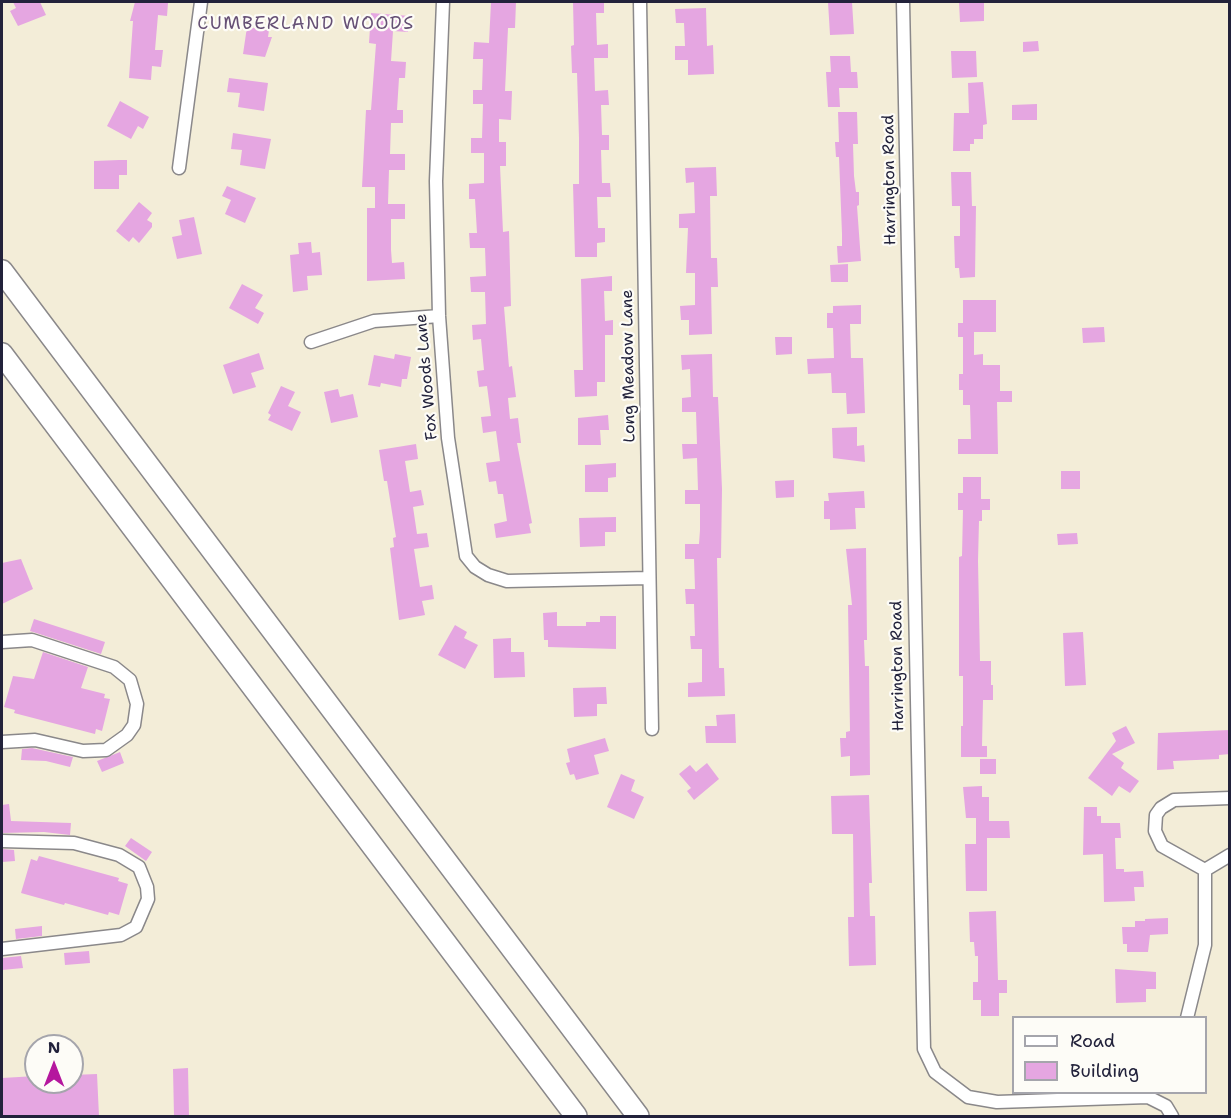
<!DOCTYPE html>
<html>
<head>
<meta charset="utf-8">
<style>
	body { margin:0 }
	#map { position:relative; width:1231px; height:1118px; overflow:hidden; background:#f3edd8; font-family:"Shantell Sans",sans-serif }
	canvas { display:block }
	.frame { position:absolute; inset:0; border:3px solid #22223b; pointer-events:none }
	.legend { position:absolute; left:1012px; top:1016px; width:195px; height:78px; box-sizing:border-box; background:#fdfcf7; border:2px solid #a5a5ac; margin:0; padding:8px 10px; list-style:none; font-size:18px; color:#22223b }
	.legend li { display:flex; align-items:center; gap:12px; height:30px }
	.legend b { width:30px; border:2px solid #a5a5ac }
	.north { position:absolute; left:24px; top:1034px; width:60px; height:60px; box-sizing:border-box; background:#fdfcf7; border:2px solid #a5a5ac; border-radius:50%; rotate:0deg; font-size:16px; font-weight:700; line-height:24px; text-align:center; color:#22223b }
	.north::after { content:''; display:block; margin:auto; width:21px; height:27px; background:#b5179e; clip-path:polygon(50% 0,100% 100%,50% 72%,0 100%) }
</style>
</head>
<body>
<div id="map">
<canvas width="1231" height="1118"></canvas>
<div class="frame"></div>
<ul class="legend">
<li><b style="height:8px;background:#fff"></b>Road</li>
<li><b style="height:16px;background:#e5a6e1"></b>Building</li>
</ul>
<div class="north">N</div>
</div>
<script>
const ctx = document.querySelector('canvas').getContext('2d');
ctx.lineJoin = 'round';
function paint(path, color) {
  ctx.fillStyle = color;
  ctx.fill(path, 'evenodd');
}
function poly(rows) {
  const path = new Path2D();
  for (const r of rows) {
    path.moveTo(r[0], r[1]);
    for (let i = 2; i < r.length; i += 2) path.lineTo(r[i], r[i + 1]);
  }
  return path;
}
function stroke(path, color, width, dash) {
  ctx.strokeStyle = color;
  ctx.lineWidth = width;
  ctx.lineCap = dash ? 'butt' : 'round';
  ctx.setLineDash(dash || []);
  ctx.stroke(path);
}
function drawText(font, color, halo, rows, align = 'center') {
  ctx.font = font + ' "Shantell Sans",sans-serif';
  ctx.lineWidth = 4.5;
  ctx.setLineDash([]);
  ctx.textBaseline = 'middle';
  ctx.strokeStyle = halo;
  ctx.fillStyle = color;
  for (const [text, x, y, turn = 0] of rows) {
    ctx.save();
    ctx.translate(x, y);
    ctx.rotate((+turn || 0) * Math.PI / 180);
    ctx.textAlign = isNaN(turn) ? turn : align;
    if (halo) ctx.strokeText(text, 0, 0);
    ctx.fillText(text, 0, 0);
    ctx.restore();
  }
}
const building = poly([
	[13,2,40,2,46,15,18,26,10,11,16,8],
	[135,2,168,3,167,16,158,15,155,50,163,50,161,67,152,66,151,80,129,78,133,21,130,21],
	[491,2,516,2,515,28,508,28,505,91,512,91,511,120,499,119,499,142,506,142,506,166,500,166,503,232,509,231,511,306,504,307,509,367,512,366,516,397,508,398,510,419,518,418,521,443,517,443,532,523,529,524,531,533,496,538,494,524,507,521,503,494,498,494,496,481,489,482,486,463,500,461,496,431,483,433,481,417,491,416,487,386,479,387,477,371,484,370,481,339,473,340,472,325,486,324,485,292,471,292,470,277,486,276,485,248,470,248,469,233,477,233,475,199,469,199,469,184,484,183,484,153,471,153,471,138,482,138,483,104,473,104,473,90,482,90,483,59,473,59,474,42,489,43],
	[573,2,604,2,604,13,596,13,597,45,608,44,608,58,594,58,595,91,608,90,609,105,601,105,602,135,609,135,609,150,601,150,602,183,610,183,611,197,597,197,598,228,605,228,605,242,597,243,597,257,575,257,573,184,579,184,579,138,577,73,572,73,571,46,574,45],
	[828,2,852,2,854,34,830,35],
	[959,2,984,2,984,21,960,22],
	[706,8,707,46,713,45,714,74,688,75,688,60,675,60,675,46,685,46,684,23,676,23,675,9],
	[371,13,410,16,408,32,393,31,391,61,406,62,405,78,399,78,397,110,403,110,403,123,391,123,390,154,405,154,405,170,389,170,388,204,405,204,405,219,391,219,391,250,392,263,404,262,405,279,367,281,367,208,375,208,375,187,362,187,366,110,371,110,376,44,369,43],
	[247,27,269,30,268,37,272,37,265,57,243,54],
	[1038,41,1039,51,1023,52,1023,42],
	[951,51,976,51,977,77,952,78],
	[830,56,850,56,851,72,857,72,858,88,839,88,840,107,828,107,826,72,831,72],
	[229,78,268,83,264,111,238,107,240,93,227,92],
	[983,82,987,124,983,125,983,139,974,139,974,144,970,144,970,151,953,151,954,113,969,113,968,83],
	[120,101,149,117,143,129,138,126,131,139,107,126],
	[1037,104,1037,120,1012,120,1012,105],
	[838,112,857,112,858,144,853,144,854,176,856,192,859,192,859,205,857,206,861,261,838,263,837,246,842,246,842,234,839,157,836,157,835,142,839,142],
	[233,133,271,139,265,169,240,165,242,150,231,149],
	[119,160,127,160,127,175,119,175,119,189,94,189,94,161],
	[716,167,717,196,710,196,711,258,717,258,718,287,711,287,712,334,689,335,689,320,681,320,680,306,695,305,695,273,686,273,688,228,679,228,679,214,695,213,694,182,686,183,685,168],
	[951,172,971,172,972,206,976,206,975,277,960,278,959,268,955,268,954,236,960,236,960,206,952,206],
	[227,186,256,198,245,223,225,214,231,200,222,196],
	[139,202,152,213,147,220,152,223,152,227,139,243,133,237,129,242,116,231],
	[194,217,202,254,177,259,172,237,182,235,179,220],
	[311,242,312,253,320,252,322,275,307,276,308,290,293,292,290,255,299,254,298,243],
	[848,264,848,282,831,282,830,265],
	[612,276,612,291,604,291,605,321,613,320,613,335,605,335,605,382,597,382,597,396,575,397,574,370,583,370,581,279],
	[242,284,263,295,255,308,264,313,258,324,229,308],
	[963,300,996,300,996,332,974,332,974,355,983,354,983,365,1000,365,1000,391,1012,391,1012,402,997,402,998,454,958,454,958,439,971,439,970,405,963,405,963,390,959,390,959,374,963,374,963,337,958,337,958,323,963,323],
	[861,305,861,324,850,324,851,358,863,358,865,413,847,414,846,393,832,393,831,373,808,374,807,359,834,358,833,328,827,328,827,313,833,313,833,306],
	[1104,327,1105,342,1083,343,1082,328],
	[775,337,792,337,792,354,776,355],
	[259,353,264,369,251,373,256,387,233,394,223,365],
	[395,354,411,357,407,379,402,379,401,387,381,383,380,387,368,385,374,355,394,359],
	[712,354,713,397,718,397,722,489,721,558,717,558,719,668,724,668,725,696,688,697,688,683,702,682,702,649,691,649,690,636,695,636,694,604,686,604,685,589,695,589,694,559,685,559,685,544,699,544,700,530,700,504,685,504,685,490,698,490,697,458,683,459,682,444,697,444,696,412,682,412,682,398,691,397,690,369,682,370,681,355],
	[281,386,295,392,288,406,301,412,292,431,268,420,271,415,268,413],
	[338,389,340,397,353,394,358,417,331,423,324,392],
	[608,415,609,430,600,430,601,445,578,445,578,418],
	[857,427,857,446,864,445,865,462,833,458,832,428],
	[416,444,418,459,405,461,410,492,421,490,424,505,413,507,417,534,427,533,429,547,414,549,420,587,432,585,434,599,422,601,425,615,399,620,390,548,394,547,393,538,396,537,387,481,384,481,379,450],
	[616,463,616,477,608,478,608,492,585,492,585,465],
	[1061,471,1080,471,1080,489,1061,489],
	[963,477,981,477,981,499,990,499,990,510,982,510,982,521,979,521,978,561,980,661,991,661,991,685,993,685,993,700,983,700,982,746,987,746,987,757,961,757,961,726,963,726,963,676,959,676,959,557,962,556,963,510,958,510,958,493,963,493],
	[794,480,794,497,776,498,775,481],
	[864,491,865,508,855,508,856,529,830,530,830,519,824,519,824,501,829,501,828,493],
	[616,517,616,532,605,532,605,546,580,547,579,518],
	[1077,533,1078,544,1058,545,1057,534],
	[866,548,867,640,864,640,865,666,869,666,870,775,850,776,850,756,841,757,840,738,846,738,846,732,850,731,848,605,852,605,846,549],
	[21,559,33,589,2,604,2,563],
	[557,612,557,626,586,626,586,622,600,622,600,616,616,616,616,649,548,647,548,640,544,640,543,613],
	[34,619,105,642,101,654,30,631],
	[455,625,467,632,464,638,478,645,465,669,438,655],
	[1083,632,1086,685,1065,686,1063,633],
	[511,638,511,652,524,652,525,677,494,678,493,639],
	[43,652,88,667,81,688,105,694,104,698,110,699,102,731,96,729,95,734,14,713,15,710,4,707,13,676,34,679],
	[606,687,607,704,597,704,597,716,574,717,573,688],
	[735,714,736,743,706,743,705,726,717,726,716,715],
	[1126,726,1135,743,1112,754,1124,763,1121,768,1139,781,1130,793,1119,786,1112,796,1088,778,1116,741,1112,733],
	[1230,730,1230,754,1219,755,1219,759,1173,761,1174,769,1157,770,1158,733],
	[605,738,609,751,594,755,599,774,576,780,574,774,570,775,566,763,570,762,567,749],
	[32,748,73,757,70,767,46,761,21,760,22,749],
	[120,752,124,763,102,772,97,761],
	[980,759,996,759,996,774,980,774],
	[707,763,719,779,694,800,687,791,691,788,679,774,690,765,696,772],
	[621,774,635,780,631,791,644,797,634,819,607,807],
	[982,786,982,797,989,797,989,821,1009,821,1010,838,987,838,987,891,966,891,965,844,976,844,976,818,966,818,963,787],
	[869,795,872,883,869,883,870,916,875,916,876,965,849,966,848,917,854,917,853,834,832,834,831,796],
	[9,804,11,821,71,823,70,835,44,832,2,833,2,805],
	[1084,807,1097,807,1097,816,1101,816,1101,823,1120,823,1121,838,1115,838,1116,869,1124,869,1124,872,1143,871,1144,887,1134,887,1135,901,1104,902,1103,854,1083,855],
	[131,838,152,852,146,861,125,846],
	[2,849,14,850,15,861,2,862],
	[39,856,119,878,118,881,128,884,119,915,109,912,108,915,65,903,64,905,21,893,31,859,37,861],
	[996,911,998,980,1007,980,1007,993,999,993,999,1016,981,1016,981,1000,973,1000,973,982,978,982,978,956,975,956,974,942,970,942,969,912],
	[1168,918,1168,934,1150,935,1148,952,1127,952,1127,944,1123,944,1122,927,1135,927,1135,921,1145,921,1145,919],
	[42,926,42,936,16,939,15,929],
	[89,951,90,963,65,965,64,953],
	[21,956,23,968,2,970,2,958],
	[1115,969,1156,972,1156,989,1146,989,1146,1002,1116,1003],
	[188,1068,189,1116,174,1116,173,1069],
	[97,1074,99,1116,2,1116,2,1078,36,1076,36,1082,72,1082,72,1075]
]);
const minor = poly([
	[443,2,436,181,439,316,448,438,466,556,475,567,488,575,507,581,649,578],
	[640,2,652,729],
	[903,2,924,1049,935,1072,968,1097,997,1102,1148,1097,1166,1106,1172,1116],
	[179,168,201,2],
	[311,342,374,321,439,316],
	[2,642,32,640,114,667,130,680,137,704,134,725,127,735,106,750,83,751,35,740,2,742],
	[2,841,74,843,119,855,139,867,147,887,148,899,136,927,121,935,2,949],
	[1205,870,1162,846,1155,831,1156,815,1161,808,1174,800,1230,798],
	[1205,870,1230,855],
	[1187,1018,1205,945,1205,870]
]);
const motorway = poly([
	[2,271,638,1116],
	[2,354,576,1116]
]);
const streetNames = [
	["Harrington Road",890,180,-91],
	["Long Meadow Lane",629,366,-91],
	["Fox Woods Lane",427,377,-95],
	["Harrington Road",898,666,-91]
];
const neighbourhoodNames = [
	["CUMBERLAND WOODS",306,24]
];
paint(building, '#e5a6e1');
stroke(minor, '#8a888a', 15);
stroke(motorway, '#8a888a', 24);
stroke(minor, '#fff', 12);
stroke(motorway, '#fff', 21);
drawText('16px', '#22223b', '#fdfcf7', streetNames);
ctx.letterSpacing = '1.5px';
drawText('18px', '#665075', '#fdfcf7', neighbourhoodNames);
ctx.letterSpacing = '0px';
</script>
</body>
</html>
